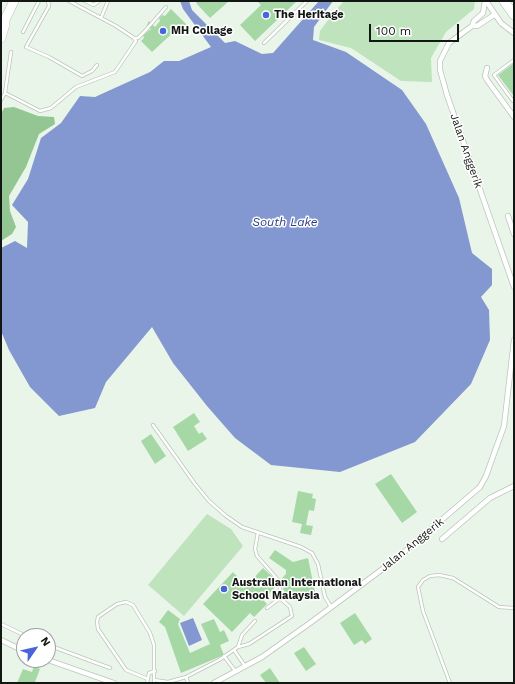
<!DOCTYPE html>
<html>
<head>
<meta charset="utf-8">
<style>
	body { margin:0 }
	#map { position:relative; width:515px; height:684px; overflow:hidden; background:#eaf5e9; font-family:"Work Sans",sans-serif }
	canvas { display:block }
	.frame { position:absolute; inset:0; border:2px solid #131713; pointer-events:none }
	.north { position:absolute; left:16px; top:628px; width:40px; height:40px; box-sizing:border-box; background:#fff; border:1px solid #a1a2a1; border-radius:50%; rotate:56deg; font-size:11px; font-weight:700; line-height:16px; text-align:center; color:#131713 }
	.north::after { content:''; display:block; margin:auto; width:14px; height:18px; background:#4965d9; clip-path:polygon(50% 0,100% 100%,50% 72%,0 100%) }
	.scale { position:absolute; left:369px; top:24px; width:90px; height:18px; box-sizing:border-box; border:2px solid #131713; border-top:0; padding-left:5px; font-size:12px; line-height:14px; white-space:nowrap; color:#131713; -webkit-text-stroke:3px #fff; paint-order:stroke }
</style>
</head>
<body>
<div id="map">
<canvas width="515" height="684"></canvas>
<div class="frame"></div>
<div class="north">N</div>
<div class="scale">100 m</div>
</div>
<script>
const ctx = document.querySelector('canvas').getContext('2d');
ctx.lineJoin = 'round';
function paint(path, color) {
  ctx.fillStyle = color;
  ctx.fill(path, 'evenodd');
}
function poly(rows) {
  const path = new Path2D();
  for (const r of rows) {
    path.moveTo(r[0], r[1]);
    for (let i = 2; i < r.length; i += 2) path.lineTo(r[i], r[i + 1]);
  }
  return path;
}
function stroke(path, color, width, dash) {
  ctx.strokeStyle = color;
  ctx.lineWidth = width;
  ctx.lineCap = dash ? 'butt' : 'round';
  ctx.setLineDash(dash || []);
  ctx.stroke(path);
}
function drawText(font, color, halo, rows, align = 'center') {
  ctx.font = font + ' "Work Sans",sans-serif';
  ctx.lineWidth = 3;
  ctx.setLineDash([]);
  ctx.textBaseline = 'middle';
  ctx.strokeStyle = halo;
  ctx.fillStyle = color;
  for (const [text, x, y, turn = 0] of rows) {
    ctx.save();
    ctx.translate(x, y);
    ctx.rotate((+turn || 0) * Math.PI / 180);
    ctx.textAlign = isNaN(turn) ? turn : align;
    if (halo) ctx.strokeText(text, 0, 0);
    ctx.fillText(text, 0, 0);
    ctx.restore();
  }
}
const green = poly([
	[344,1,475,1,474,9,446,32,431,58,432,82,401,81,351,48,319,40,320,31,334,12],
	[207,514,231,529,243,546,184,616,148,585]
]);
const forest = poly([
	[14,107,38,116,54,117,55,124,39,134,26,167,9,196,10,211,16,227,12,234,1,241,1,114,4,108]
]);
const water = poly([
	[180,1,189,1,192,10,225,43,235,41,262,54,273,53,319,1,333,1,314,27,313,40,346,52,402,90,426,124,459,198,472,253,492,269,492,285,481,297,489,310,490,340,471,384,415,442,340,472,271,465,235,438,207,406,173,363,152,327,106,382,95,408,59,416,30,387,9,350,1,331,1,248,15,241,27,248,28,222,12,205,28,179,41,138,61,123,80,96,95,97,150,72,164,61,179,61,211,47,183,9],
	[193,618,202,640,189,646,180,623]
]);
const building = poly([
	[198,1,229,1,210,18,196,3],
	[257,1,297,1,255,41,240,25,261,5],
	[171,9,187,25,180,32,177,29,152,52,141,41,144,38,143,35,151,29,147,25,149,21,155,27,160,21,159,18,162,15,165,16],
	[514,63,514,95,513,95,498,75],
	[194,413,200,422,194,426,199,434,202,432,207,439,188,451,173,427],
	[151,434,166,456,155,464,141,441],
	[391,474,417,512,402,523,375,484],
	[298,491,313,494,312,498,316,499,314,511,309,510,306,525,313,526,311,535,300,533,302,524,292,522],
	[275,550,293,562,308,558,316,597,296,601,291,593,285,594,280,580,286,574,286,570,269,558],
	[263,568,279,583,263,600,267,604,254,617,250,613,232,632,203,604,233,572,246,586],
	[168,610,180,619,178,624,190,653,210,644,201,624,214,619,220,632,224,630,229,641,220,645,224,655,181,673,165,627,159,622],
	[355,613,372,639,365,644,362,640,354,645,340,623],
	[304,647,316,664,306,671,294,653],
	[34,666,40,669,35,682,17,683,23,669,32,672],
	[270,668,280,683,266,683,260,675]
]);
const lane = poly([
	[48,1,49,6,26,47,49,57,82,76,92,71,97,65],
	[69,1,116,26,134,38,138,38,145,31,166,7],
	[85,1,94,5,99,1],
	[101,18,108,1],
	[23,32,39,1],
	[264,43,307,1],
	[514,60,494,75,513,101,514,100],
	[5,93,40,111,51,108,76,87,115,72,136,41,134,38],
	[1,100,5,93,11,52],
	[153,425,195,484,209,501,226,516,242,527,301,547,312,553,318,564,325,597,331,607],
	[258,532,255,549,257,556,280,582,280,598],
	[1,624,26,636],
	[48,645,110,668],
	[238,647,242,635,255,621],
	[234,650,245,666],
	[224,656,236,672],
	[186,677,188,683],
	[148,679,126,670,98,629,97,622,98,617,117,604,126,602,133,605,150,633,154,645,154,683],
	[154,680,168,682,186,677,219,660,238,647,249,644,292,616,290,607,280,598,267,608],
	[147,683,149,673,155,671],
	[450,683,423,611,418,587,423,580,430,576,439,575,453,578,499,607,514,608]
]);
const street = poly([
	[486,1,501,23,514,33],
	[494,15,477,26,472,26,449,43,440,61,440,70,447,95,514,287],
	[472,26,474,21,483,13,485,1],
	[487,68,485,76,487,80,514,117],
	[508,216,514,234],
	[442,539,490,498,514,486],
	[1,640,24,651],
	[48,660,114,683],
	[214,683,262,657,310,623,396,559,480,487,486,476,504,426,514,340]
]);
const highway = poly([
	[504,1,514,15],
	[1,28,14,1],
	[1,38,5,24]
]);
const markers = [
	[266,15,4,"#4965d9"],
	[163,31,4,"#4965d9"],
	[224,589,4,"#4965d9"]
];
const poiNames = [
	["The Heritage",274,15],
	["MH Collage",171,31],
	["Australian International",232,583],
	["School Malaysia",232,596]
];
const streetNames = [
	["Jalan Anggerik",466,151,71],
	["Jalan Anggerik",412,545,-39]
];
const waterNames = [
	["South Lake",285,222]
];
paint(green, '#bee3bd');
paint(forest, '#94c693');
paint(water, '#8397d1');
paint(building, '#a5d8a4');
stroke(lane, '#bbc5ba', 4);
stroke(street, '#bbc5ba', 6);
stroke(highway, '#bbc5ba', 10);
stroke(lane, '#fff', 2.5);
stroke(street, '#fff', 4.5);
stroke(highway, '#fff', 9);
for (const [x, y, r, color] of markers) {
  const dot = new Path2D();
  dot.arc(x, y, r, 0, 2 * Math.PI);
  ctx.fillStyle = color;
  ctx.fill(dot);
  stroke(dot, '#fff', 1.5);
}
drawText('bold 11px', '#131713', '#fff', poiNames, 'left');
drawText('11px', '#131713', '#fff', streetNames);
drawText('italic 12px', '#2e4086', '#fff', waterNames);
</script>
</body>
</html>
